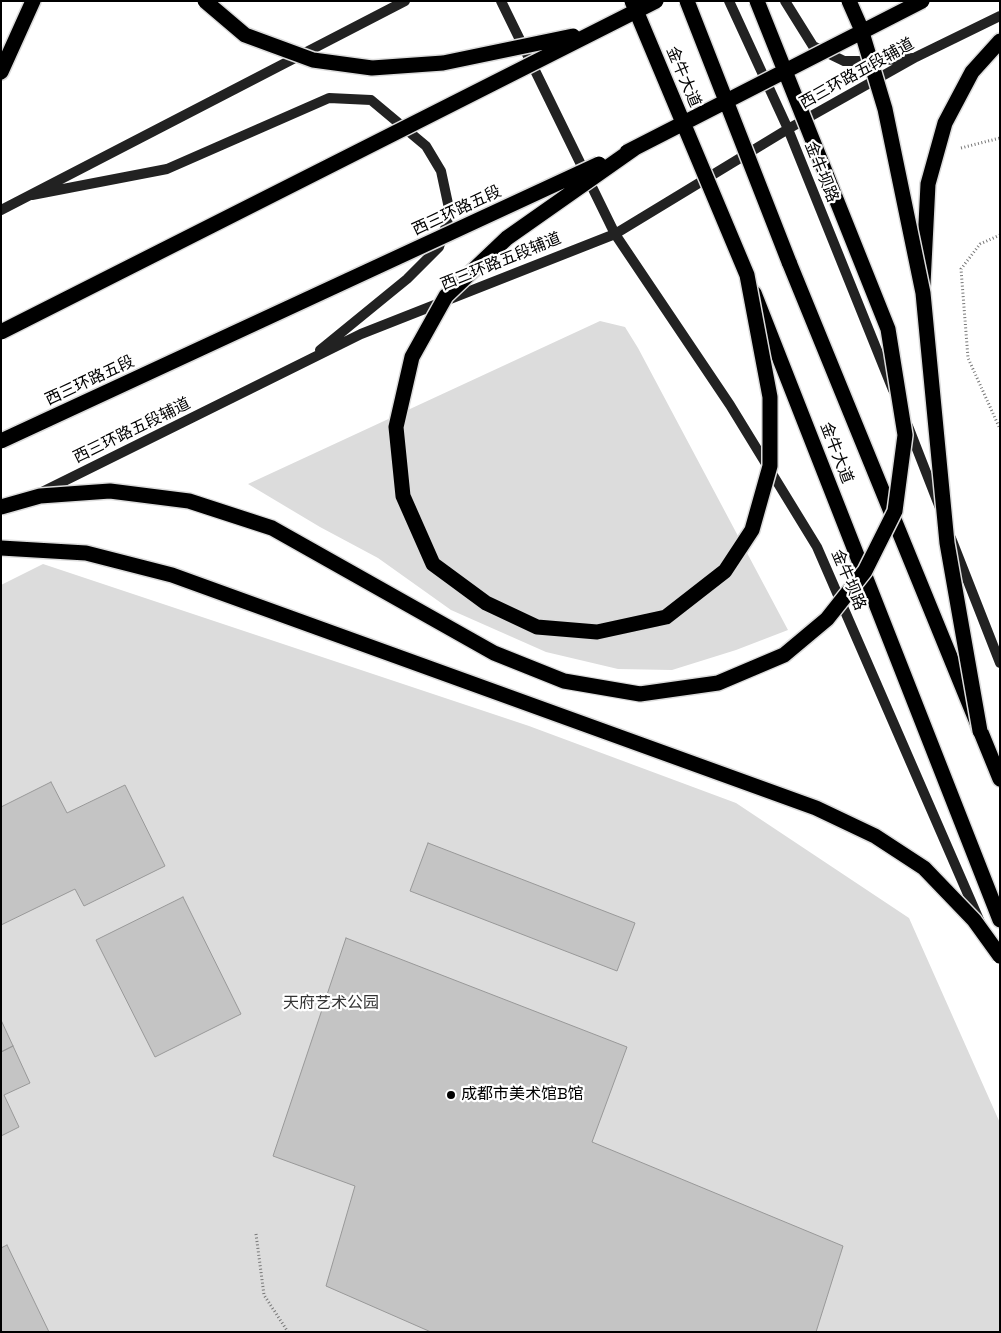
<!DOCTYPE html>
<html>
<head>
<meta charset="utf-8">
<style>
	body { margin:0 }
	#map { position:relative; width:1001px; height:1333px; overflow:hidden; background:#fff; font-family:"Space Grotesk",sans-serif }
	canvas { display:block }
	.frame { position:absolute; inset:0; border:2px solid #000; pointer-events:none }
</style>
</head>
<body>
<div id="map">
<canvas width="1001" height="1333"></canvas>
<div class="frame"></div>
</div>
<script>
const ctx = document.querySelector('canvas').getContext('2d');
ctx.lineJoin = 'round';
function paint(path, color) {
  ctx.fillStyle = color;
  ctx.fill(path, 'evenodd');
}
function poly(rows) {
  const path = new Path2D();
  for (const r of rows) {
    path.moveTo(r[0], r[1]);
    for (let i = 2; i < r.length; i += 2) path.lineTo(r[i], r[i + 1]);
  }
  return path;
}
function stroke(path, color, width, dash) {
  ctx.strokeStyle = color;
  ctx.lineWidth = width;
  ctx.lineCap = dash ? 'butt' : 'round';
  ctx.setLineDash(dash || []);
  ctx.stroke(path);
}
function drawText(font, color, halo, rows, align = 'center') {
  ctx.font = font + ' "Space Grotesk","Noto Sans SC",sans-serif';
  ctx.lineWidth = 4.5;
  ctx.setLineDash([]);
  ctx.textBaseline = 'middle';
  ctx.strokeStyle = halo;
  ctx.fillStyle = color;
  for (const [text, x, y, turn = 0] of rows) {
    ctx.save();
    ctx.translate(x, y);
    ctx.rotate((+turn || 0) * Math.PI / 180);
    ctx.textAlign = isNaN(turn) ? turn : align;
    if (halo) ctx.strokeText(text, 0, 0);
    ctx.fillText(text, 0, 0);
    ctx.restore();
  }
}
const green = poly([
	[600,321,625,327,638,348,788,630,736,650,672,670,618,669,546,652,451,610,378,558,320,527,248,484],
	[43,564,529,726,736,803,909,918,1000,1123,1000,1332,1,1332,1,585]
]);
const building = poly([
	[51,782,67,813,125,785,165,866,84,906,75,889,1,925,1,807,51,782],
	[428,843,635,923,617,971,410,891,428,843],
	[183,897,241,1014,155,1057,96,940,183,897],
	[346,938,627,1047,592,1142,843,1246,816,1332,431,1332,326,1286,355,1186,273,1156,346,938],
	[1,1020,13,1046,1,1052,1,1020],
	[13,1046,30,1083,4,1095,19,1127,1,1136,1,1052,13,1046],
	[7,1245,49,1332,1,1332,1,1248,7,1245]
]);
const path = poly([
	[961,148,1000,138],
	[1000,235,980,244,961,269,968,358,1000,429],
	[256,1234,264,1295,288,1332]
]);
const secondary = poly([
	[501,1,615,234,730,405,817,547,980,922],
	[729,1,788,129,893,390],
	[785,1,813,46,844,61,871,61,913,58],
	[32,195,167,169,329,98,371,100,426,146,441,171,450,213,439,247,407,279,320,350],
	[1,210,405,1],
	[908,426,940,508],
	[40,493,361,334,615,234,788,129,916,57,1000,16],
	[951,538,1000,663]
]);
const highway = poly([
	[1,72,33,1],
	[789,262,1000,779],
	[923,284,928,184,945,123,972,72,1000,41],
	[754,293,1000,920]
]);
const highwayBridge = poly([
	[205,1,245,35,313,60,372,68,443,63,573,36],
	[632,1,747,275,770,397,770,466,752,530,725,571,666,617,597,632,537,627,486,603,433,564,403,496,396,427,412,357,446,296,507,238,635,148],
	[687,1,789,262],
	[849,1,860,26,885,109,923,293,947,543,980,731],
	[627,152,922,1],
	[1,332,656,1],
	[1,441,599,164],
	[1,507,40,496,110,491,189,501,272,528,494,653,564,681,640,694,718,683,784,655,827,619,865,571,895,511,905,435,888,329,757,1],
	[1,548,86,553,172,575,816,808,875,836,924,868,974,920,1000,956]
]);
const markers = [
	[451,1095,5,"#000"]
];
const streetNames = [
	["西三环路五段辅道",857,74,-29],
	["金牛大道",683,77,67],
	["金牛坝路",821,172,68],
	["西三环路五段",457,211,-25],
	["西三环路五段辅道",501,262,-22],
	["西三环路五段",90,381,-25],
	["西三环路五段辅道",132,431,-26],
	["金牛大道",836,453,69],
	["金牛坝路",848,580,67]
];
const parkNames = [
	["天府艺术公园",331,1004]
];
const poiNames = [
	["成都市美术馆B馆",461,1095]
];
paint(green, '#dcdcdc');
paint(building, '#c4c4c4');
stroke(building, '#999', 1);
stroke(highway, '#dbdbdb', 18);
stroke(path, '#777', 3, [1, 2.5]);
stroke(secondary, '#222', 10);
stroke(highway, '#000', 15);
stroke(highwayBridge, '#dbdbdb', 18, []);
stroke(highwayBridge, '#000', 15);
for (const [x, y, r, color] of markers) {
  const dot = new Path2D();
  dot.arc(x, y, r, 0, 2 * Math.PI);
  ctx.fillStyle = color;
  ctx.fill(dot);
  stroke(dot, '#fff', 2);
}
drawText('16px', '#000', '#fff', streetNames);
drawText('16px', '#333', '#fff', parkNames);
drawText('16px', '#000', '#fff', poiNames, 'left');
</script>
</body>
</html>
